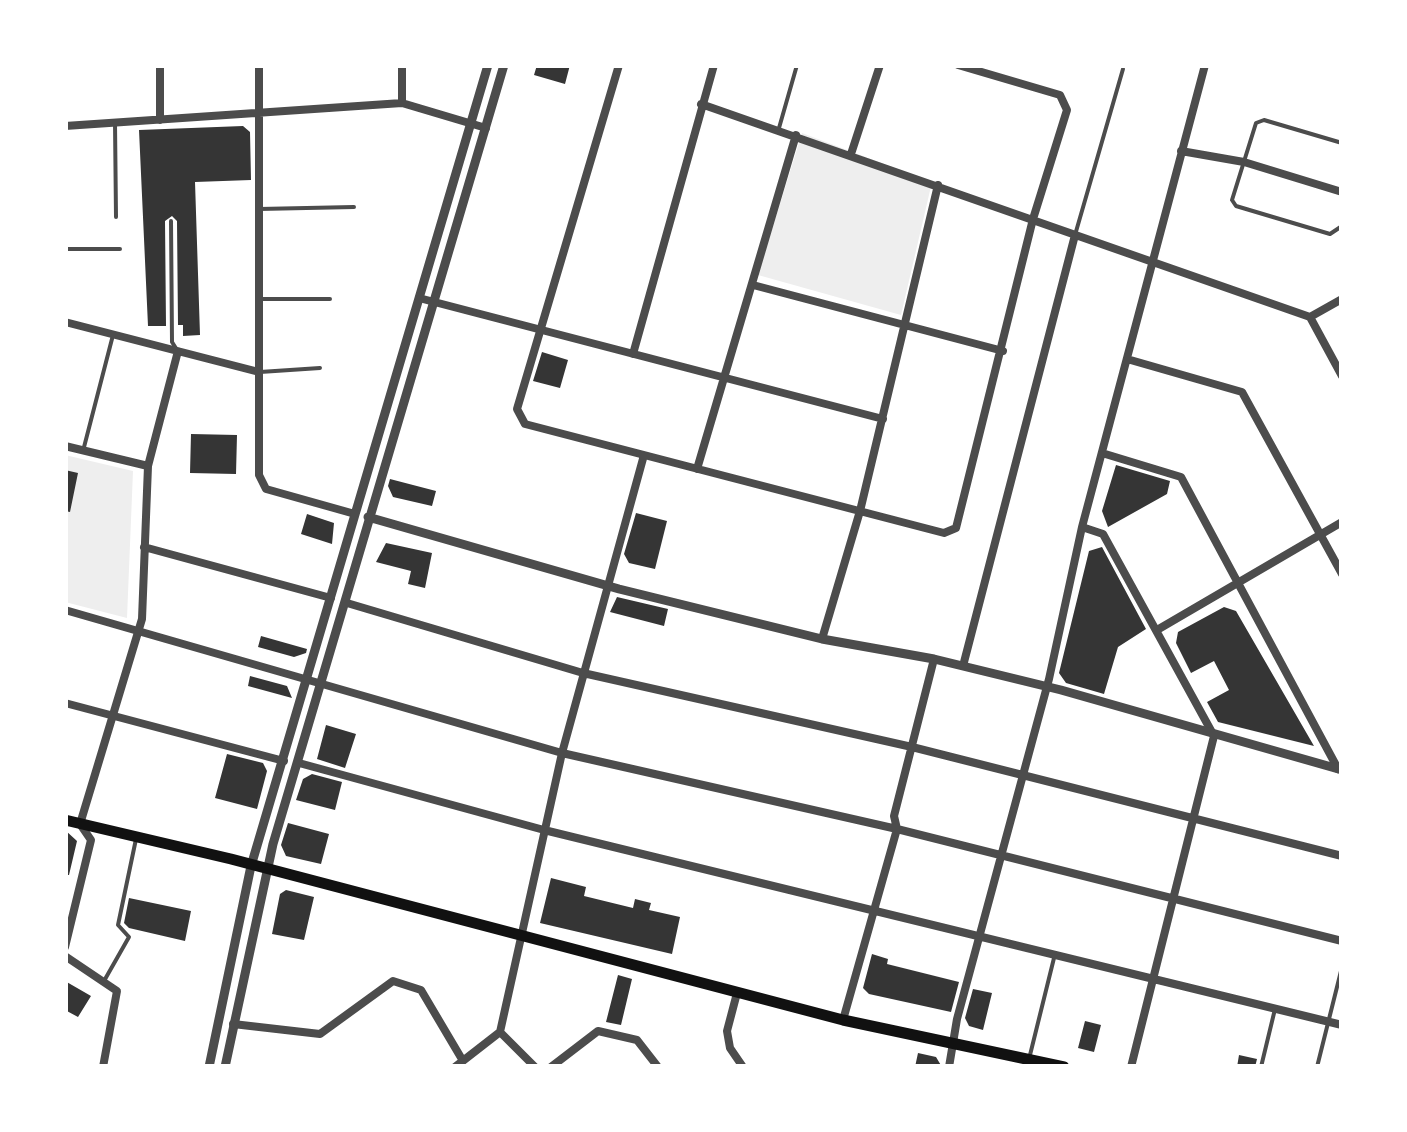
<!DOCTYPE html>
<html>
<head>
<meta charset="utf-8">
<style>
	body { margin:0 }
	#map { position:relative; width:1407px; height:1132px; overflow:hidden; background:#fff; font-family:"Titillium Web",sans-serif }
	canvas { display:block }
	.frame { position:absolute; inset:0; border:68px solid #fff; pointer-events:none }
</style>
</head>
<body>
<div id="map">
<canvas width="1407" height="1132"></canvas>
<div class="frame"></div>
</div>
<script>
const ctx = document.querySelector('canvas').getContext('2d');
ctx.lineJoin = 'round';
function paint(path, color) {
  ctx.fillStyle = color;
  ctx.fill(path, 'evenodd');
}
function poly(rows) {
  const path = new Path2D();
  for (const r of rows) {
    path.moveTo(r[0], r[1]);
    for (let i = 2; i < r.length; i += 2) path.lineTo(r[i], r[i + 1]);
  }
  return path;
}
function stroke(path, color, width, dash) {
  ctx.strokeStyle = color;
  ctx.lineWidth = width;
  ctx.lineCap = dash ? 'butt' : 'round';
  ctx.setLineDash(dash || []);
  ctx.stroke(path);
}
const green = poly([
	[802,133,932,182,901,315,758,275],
	[65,455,133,471,127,618,65,602]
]);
const building = poly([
	[537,65,570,65,565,84,534,75],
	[243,126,250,132,251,180,195,182,200,335,183,336,183,325,178,325,177,221,172,216,165,221,166,326,148,326,139,130],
	[542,352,568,360,560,388,533,381],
	[191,434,237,435,236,474,190,473],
	[1116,465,1170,481,1167,494,1108,527,1102,511],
	[65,470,78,473,70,512,65,511],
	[390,479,436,491,432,506,393,497,388,486],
	[636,513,667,521,655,569,629,563,624,554],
	[307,514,334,523,332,544,301,534],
	[386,543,432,553,425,588,408,584,411,571,376,562],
	[1102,547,1146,629,1118,647,1104,694,1066,683,1059,673,1089,551],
	[617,597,668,609,664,626,610,612],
	[1224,607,1236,611,1314,746,1218,722,1207,702,1229,690,1214,661,1191,673,1176,643,1178,632],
	[261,636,307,649,306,653,294,657,258,647],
	[250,676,287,686,292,698,248,686],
	[326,725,356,734,345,768,317,759],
	[227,754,263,763,267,771,257,809,215,798],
	[312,774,342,782,335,810,296,800,303,779],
	[288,823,329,834,321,864,286,856,281,845],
	[65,830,77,841,69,875,65,875],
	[551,878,586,887,584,896,633,908,635,899,651,903,649,910,680,917,672,954,540,923],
	[286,890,314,897,304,940,272,934,280,894],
	[129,898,191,911,185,941,129,928,124,923],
	[872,954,888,959,887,964,959,982,951,1012,869,994,863,988],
	[618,975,632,979,621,1025,606,1022],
	[65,981,91,996,78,1017,65,1010],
	[973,989,992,993,983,1030,969,1026,965,1018],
	[1085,1021,1101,1025,1094,1052,1078,1048],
	[918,1053,936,1057,942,1067,915,1067],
	[1239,1055,1257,1059,1255,1067,1237,1067]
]);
const service = poly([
	[115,123,116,217],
	[779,128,797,65],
	[1342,143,1264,120,1256,123,1232,200,1236,206,1330,234,1342,226],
	[259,209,354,207],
	[171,221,172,342,177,350],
	[1075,235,1123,69],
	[65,249,120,249],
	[259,299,330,299],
	[260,372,320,368],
	[83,451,113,335],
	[104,981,129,937,118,925,136,839],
	[1030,1055,1054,958],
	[1261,1067,1275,1009],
	[1317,1067,1342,967]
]);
const minor = poly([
	[160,65,160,120],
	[259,65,259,475,266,489,355,514],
	[619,65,517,409,525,424,944,533,956,528,1033,219,1067,110,1060,95,958,65],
	[402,103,402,65],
	[701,104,1310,317,1342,376],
	[65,126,402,103,486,128],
	[1181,151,1244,162,1342,192],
	[851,154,880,65],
	[753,285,1003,351],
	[419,298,883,419],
	[1310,317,1342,299],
	[65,322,259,372],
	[633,354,714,65],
	[1127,359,1242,392,1342,574],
	[65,446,148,466],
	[1102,453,1181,477,1338,769],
	[697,469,796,135],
	[1082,527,1103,534,1214,736,1131,1067],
	[144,547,331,598],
	[347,603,583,673,912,747,1342,856],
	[65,610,562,753,897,829,1342,941],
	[1157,630,1342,522],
	[822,639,860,511,938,185],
	[963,666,1075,235],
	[65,703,284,761],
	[299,763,544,830,1342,1025],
	[65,947,91,840,80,824,142,619,148,466,178,351],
	[65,956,117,991,103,1067],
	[737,993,727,1031,730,1048,743,1067],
	[843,1020,897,829,894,816,934,659],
	[233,1024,320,1034,393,981,421,990,463,1061],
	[500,1032,535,1067],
	[455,1067,500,1032,562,753,644,455],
	[551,1067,598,1031,637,1040,658,1067],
	[949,1067,957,1019,1049,679,1082,527,1205,65]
]);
const tertiary = poly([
	[368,517,619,589,822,639,934,659,1061,690,1342,770],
	[209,1067,251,866,488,65],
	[225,1067,273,844,504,65]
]);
const primary = poly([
	[65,820,231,859,843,1020,1064,1067]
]);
paint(green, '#eee');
paint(building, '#353535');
stroke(service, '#4c4c4c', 4);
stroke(minor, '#4c4c4c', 8);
stroke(tertiary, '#4c4c4c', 9);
stroke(primary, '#111', 11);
</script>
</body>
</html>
